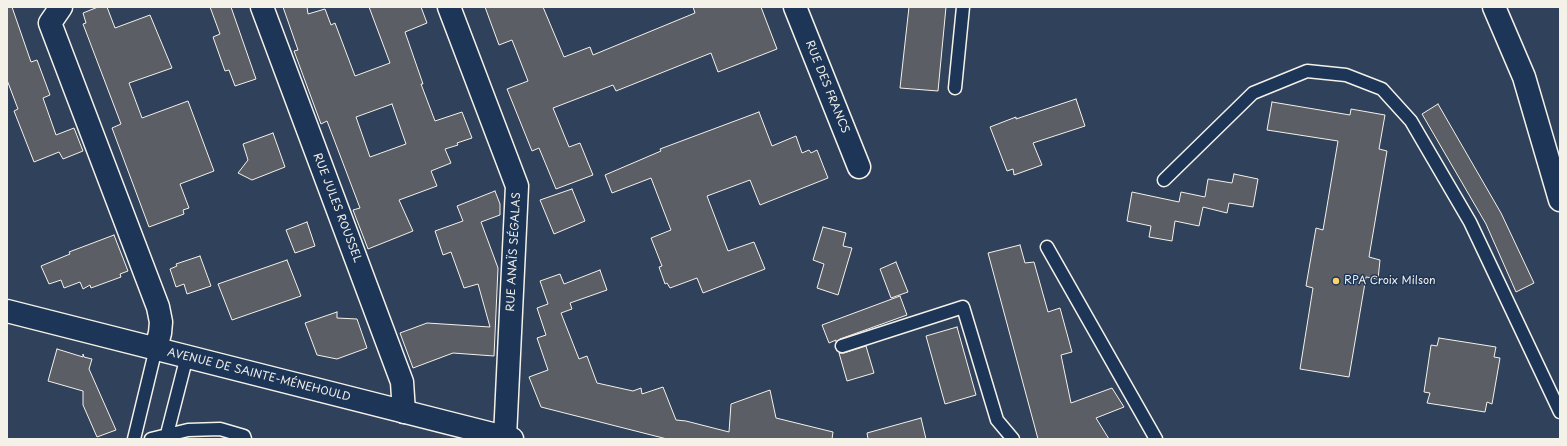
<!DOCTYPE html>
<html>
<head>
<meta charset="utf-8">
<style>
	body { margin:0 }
	#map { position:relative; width:1567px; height:446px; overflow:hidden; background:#30415c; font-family:"Playpen Sans",sans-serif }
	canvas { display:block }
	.frame { position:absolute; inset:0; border:8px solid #f4f1e8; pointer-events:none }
</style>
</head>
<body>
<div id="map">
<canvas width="1567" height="446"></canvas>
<div class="frame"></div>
</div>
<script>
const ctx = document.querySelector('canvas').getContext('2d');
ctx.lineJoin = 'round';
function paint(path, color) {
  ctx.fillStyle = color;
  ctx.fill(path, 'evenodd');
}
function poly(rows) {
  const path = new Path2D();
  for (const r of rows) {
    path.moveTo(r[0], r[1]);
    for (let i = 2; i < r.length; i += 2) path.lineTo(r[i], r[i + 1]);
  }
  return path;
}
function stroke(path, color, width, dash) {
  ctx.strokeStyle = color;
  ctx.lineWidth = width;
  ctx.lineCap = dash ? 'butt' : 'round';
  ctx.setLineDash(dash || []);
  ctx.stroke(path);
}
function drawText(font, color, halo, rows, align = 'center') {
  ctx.font = font + ' "Playpen Sans",sans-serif';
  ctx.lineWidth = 3;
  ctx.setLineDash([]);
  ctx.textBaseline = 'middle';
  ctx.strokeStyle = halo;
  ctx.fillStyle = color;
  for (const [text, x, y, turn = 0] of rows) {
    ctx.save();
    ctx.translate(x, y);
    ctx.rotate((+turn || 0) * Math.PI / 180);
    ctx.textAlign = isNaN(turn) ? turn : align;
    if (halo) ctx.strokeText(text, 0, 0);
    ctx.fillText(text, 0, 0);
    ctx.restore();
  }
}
const building = poly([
	[7,7,12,7,31,62,37,60,50,95,43,98,56,135,74,128,83,151,63,159,59,152,34,162,14,111,18,109,7,80,7,7],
	[98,7,107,7,115,28,150,15,172,68,129,83,142,118,188,101,214,171,180,184,189,208,183,210,184,214,149,227,112,128,121,124,83,24,86,23,83,13,98,7],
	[210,7,231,7,256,79,235,86,229,70,225,71,213,37,220,34,210,7],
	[283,7,307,7,308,14,325,9,331,25,335,23,355,76,390,63,369,7,421,7,427,23,405,32,423,84,421,84,435,121,462,112,472,138,457,143,458,145,445,149,451,163,431,171,437,186,399,200,413,231,368,249,353,210,360,208,327,121,321,124,294,51,298,50,283,7],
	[392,104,406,144,370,157,356,117,392,104],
	[485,7,543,7,564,57,590,47,593,55,695,13,693,7,761,7,777,49,718,72,711,53,616,91,613,85,553,108,569,147,580,143,593,175,556,189,539,148,532,151,507,89,528,81,512,40,499,45,485,7],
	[909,7,946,7,938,91,900,88,909,7],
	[1076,99,1085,126,1033,143,1042,165,1014,175,1013,169,1007,171,990,127,1016,117,1016,119,1076,99],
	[1272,102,1350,115,1351,109,1385,115,1379,149,1387,151,1369,257,1380,260,1378,279,1366,277,1349,377,1300,369,1313,288,1306,286,1316,228,1323,230,1338,141,1267,130,1272,102],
	[1438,104,1501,213,1534,283,1516,292,1486,224,1422,114,1438,104],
	[759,112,772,146,796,136,802,153,809,150,811,153,817,150,828,178,760,205,750,180,707,196,728,251,754,242,765,269,703,293,697,278,670,288,667,283,665,284,659,267,662,266,651,238,671,230,651,178,612,193,605,175,661,151,660,149,759,112],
	[273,133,285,167,252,180,238,173,248,160,243,144,273,133],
	[1234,174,1258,179,1253,207,1229,203,1227,213,1203,207,1199,226,1175,221,1172,241,1149,237,1151,226,1127,221,1132,192,1179,202,1181,192,1205,197,1208,179,1232,183,1234,174],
	[572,189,585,221,554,234,540,200,572,189],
	[495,191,500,204,500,215,481,222,498,268,494,356,453,353,413,368,400,333,427,323,490,327,478,284,464,288,451,252,443,255,435,231,463,221,457,206,495,191],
	[307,222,315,246,295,253,286,230,307,222],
	[823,227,846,233,843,246,852,248,838,295,817,288,824,264,813,260,823,227],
	[114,235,128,271,120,274,121,277,91,288,90,285,83,289,80,282,64,288,61,280,49,284,41,266,70,254,69,252,114,235],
	[1020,245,1025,263,1034,262,1048,312,1060,308,1072,352,1061,355,1071,403,1112,388,1124,407,1096,418,1109,439,1038,439,988,253,1020,245],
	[200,256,211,286,187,294,184,284,176,287,170,269,177,266,176,264,200,256],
	[287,260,301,296,232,320,218,284,287,260],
	[896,262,908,292,891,298,880,269,896,262],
	[600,270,607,290,570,303,572,309,561,313,579,359,587,356,597,383,633,391,641,388,642,394,663,387,676,420,686,421,729,432,731,404,770,390,776,418,833,432,832,439,667,439,541,407,529,377,548,370,537,338,546,335,537,308,548,304,540,281,560,274,564,284,600,270],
	[900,296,907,315,840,339,836,342,836,340,829,343,822,325,900,296],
	[337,312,337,318,357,319,367,348,337,359,317,355,305,323,337,312],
	[957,327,976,395,945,404,926,336,957,327],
	[1439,338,1496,347,1494,357,1500,358,1492,404,1487,402,1485,412,1427,403,1430,393,1424,392,1431,345,1437,346,1439,338],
	[866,346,874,373,847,381,839,353,844,353,866,346],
	[57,349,83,357,83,354,84,357,92,359,89,369,116,430,97,437,83,405,83,391,48,381,57,349],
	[921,418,926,439,868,439,867,433,921,418]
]);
const lane = poly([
	[955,88,963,7],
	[1164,180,1253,93,1307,71,1346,75,1382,89,1411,121,1470,222,1560,412],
	[1047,247,1156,439],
	[842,346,963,307,997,420,1013,439],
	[167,434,187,356],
	[134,439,156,348],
	[151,439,188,430,220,429,244,436,245,439]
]);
const street = poly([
	[61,7,50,23,158,307,161,322,160,333,156,348],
	[262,7,402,382,404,412],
	[449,7,517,186,505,437],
	[795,7,859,167],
	[1494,7,1524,77,1560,200]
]);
const secondary = poly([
	[7,311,512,439]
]);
const markers = [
	[1336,281,4,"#ffd166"]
];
const streetNames = [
	["RUE DES FRANCS",827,87,68],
	["RUE JULES ROUSSEL",337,208,69],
	["RUE ANAÏS SÉGALAS",514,252,-87],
	["AVENUE DE SAINTE-MÉNEHOULD",259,375,14]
];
const poiNames = [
	["RPA Croix Milson",1344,281]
];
paint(building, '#5c5e66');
stroke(building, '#f4f1e8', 1);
stroke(lane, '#f4f1e8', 15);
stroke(street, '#f4f1e8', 25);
stroke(secondary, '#f4f1e8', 25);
stroke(lane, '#1d3557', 12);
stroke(street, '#1d3557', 22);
stroke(secondary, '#1d3557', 22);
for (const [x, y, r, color] of markers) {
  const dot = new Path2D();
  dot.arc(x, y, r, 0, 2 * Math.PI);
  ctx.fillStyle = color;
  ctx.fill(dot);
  stroke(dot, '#1d3557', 1.5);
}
drawText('11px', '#f4f1e8', '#1d3557', streetNames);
drawText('11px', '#f4f1e8', '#1d3557', poiNames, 'left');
</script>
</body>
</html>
